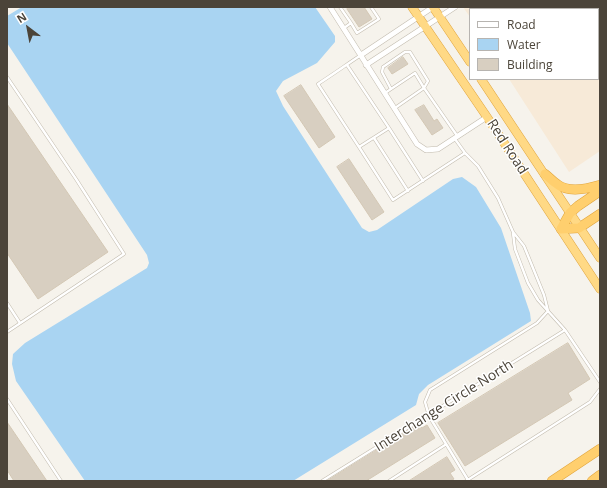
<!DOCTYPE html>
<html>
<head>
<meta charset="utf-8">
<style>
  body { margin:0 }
  #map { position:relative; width:607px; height:488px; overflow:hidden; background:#f6f3ec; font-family:"Open Sans",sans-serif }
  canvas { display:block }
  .frame { position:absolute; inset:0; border:8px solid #4b4439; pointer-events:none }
  .legend { position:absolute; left:469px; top:8px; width:130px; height:72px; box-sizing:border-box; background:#fff; border:1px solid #b7b4b0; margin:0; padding:5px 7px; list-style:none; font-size:12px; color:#4b4439 }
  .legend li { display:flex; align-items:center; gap:8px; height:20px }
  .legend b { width:20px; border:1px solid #b7b4b0 }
  .north { position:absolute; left:8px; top:8px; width:40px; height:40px; -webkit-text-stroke:3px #fff; paint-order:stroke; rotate:328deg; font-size:11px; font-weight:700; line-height:16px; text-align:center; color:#4b4439 }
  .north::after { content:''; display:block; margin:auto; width:14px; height:18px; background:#4b4439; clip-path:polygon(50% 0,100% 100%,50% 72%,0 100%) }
</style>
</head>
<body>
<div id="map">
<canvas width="607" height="488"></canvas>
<div class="frame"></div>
<ul class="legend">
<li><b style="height:5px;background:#fff"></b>Road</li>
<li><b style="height:11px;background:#a9d4f2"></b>Water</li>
<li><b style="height:11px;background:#d8cfc1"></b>Building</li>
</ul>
<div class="north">N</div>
</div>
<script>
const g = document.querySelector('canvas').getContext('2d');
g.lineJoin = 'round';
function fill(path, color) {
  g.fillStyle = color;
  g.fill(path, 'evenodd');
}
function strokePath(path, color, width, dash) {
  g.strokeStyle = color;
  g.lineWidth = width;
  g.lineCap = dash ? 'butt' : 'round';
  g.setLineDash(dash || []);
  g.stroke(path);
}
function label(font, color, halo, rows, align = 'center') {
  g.font = font + ' "Open Sans",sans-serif';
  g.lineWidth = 3;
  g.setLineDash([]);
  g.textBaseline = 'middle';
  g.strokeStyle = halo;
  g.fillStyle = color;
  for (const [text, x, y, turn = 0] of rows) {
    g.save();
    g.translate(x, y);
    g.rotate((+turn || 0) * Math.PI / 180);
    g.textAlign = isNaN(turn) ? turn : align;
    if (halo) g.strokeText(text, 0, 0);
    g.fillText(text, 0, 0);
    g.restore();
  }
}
fill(new Path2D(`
  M 463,7 L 600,7 L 600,151 L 569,172 L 509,79 L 598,79 L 598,9 L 470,9 L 470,17 Z`), '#f7ead8');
fill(new Path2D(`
  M 22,7 L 315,7 L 335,36 L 335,42 L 317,63 L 283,81 L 276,91 L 283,106 L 362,228 L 369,232 L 377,230 L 453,179 L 462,177 L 476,187 L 501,228 L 530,313 L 531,321 L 428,385 L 419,394 L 416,405 L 293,481 L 85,481 L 16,381 L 12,364 L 13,354 L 25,343 L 147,268 L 149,263 L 147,255 L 7,43 L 7,16 Z`), '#a9d4f2');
const building = new Path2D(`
  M 350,7 L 364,7 L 372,19 L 359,27 L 347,9 Z
  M 403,57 L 408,64 L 392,74 L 388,68 Z
  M 301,85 L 335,137 L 319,148 L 284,96 Z
  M 7,104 L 108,252 L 38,299 L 7,253 Z
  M 424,105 L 434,121 L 437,119 L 443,128 L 432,135 L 415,110 Z
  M 349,159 L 384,212 L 372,220 L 337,167 Z
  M 568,343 L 590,379 L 568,393 L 572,400 L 465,466 L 438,423 Z
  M 7,422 L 47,481 L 14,481 L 7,470 Z
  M 419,424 L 422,428 L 427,425 L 435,438 L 366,481 L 327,481 Z
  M 447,457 L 455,470 L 450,473 L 454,479 L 450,481 L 409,481 Z`);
fill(building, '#d8cfc1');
strokePath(building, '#d3c7b4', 1);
const service = new Path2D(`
  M 340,7 L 351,23
  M 598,11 L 600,9
  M 344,28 L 351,23 L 357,33 L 379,19 L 371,7
  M 598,34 L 600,37
  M 598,42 L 600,40
  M 347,65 L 389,128 L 359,147 L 318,84 C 332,75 346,65 361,55
  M 598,66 L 600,69
  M 7,77 L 76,179 L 124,254 L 7,332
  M 391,89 L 382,72 L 383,67 L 405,52 L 410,52 L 428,81 L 424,88 L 458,137
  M 385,93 L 415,73 L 424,88 L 395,108
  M 389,128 L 423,181
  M 374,138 L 408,191
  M 455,139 L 465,153 L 478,166 L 498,198 L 513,232 L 524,246 L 544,295 L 548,311
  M 359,147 L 393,200 L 465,153
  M 513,233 L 515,249 L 528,283 L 538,300 L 565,330 L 600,382
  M 7,303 L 20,323
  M 7,399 L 61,481
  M 468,480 L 429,416 L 425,402 L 430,390 L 537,323 L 548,311
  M 322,481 L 565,330
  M 389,481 L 445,445
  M 466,481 L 590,402 L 600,389`);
const minor = new Path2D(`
  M 330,7 L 417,144 L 426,150 L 438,149 L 487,117
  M 361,55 L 433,7
  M 366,65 L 455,7`);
const trunk = new Path2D(`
  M 412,7 L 487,117 L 600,289
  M 433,7 L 470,62
  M 481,79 L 600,258`);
const motorway = new Path2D(`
  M 545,174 C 549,177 552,181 557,184 C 568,193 587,189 600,185
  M 561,229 L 570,213 L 578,206 L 600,191
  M 561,229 L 579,228 L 600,214
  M 552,481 L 600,449
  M 592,481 L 600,475`);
strokePath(service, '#c2bbae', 3.5);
strokePath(minor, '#c2bbae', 6);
strokePath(trunk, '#e0a43c', 9);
strokePath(motorway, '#e0a43c', 10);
strokePath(service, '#fff', 2.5);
strokePath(minor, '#fff', 5);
strokePath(trunk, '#ffd985', 8);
strokePath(motorway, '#ffcf6e', 9);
label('14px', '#4b4439', '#fff', [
  ["Red Road",507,147,57],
  ["Interchange Circle North",444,406,-32]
]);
</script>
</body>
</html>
